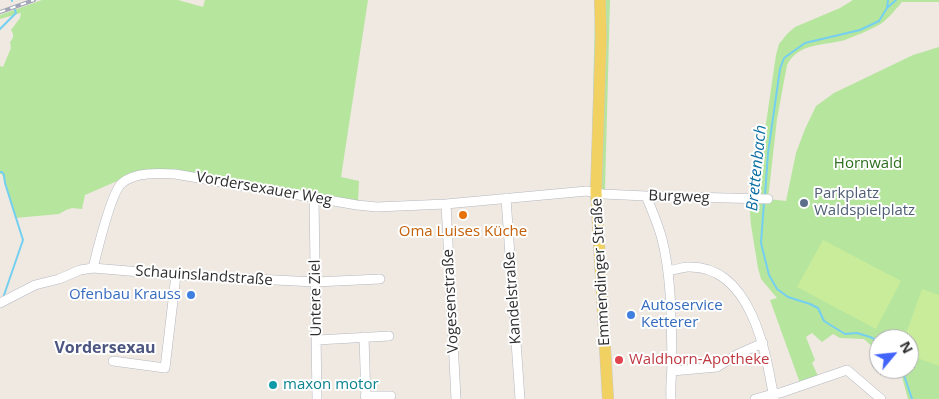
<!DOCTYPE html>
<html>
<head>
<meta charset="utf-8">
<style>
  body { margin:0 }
  #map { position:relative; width:939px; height:399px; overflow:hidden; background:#efe9e1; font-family:"Open Sans",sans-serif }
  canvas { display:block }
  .north { position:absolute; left:869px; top:329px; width:50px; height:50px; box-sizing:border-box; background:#fff; border:1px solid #ababab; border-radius:50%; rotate:62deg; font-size:14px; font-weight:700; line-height:20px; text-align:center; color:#2e2e2e }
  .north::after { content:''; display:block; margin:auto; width:18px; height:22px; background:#4264fb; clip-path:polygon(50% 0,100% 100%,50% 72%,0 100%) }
</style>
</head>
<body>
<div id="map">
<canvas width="939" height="399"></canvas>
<div class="north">N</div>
</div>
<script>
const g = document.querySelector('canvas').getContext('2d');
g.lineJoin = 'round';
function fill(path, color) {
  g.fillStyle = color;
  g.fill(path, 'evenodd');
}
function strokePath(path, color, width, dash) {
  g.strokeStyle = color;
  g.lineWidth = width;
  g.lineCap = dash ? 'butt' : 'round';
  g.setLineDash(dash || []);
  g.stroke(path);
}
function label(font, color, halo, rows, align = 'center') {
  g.font = font + ' "Open Sans",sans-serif';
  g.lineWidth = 4;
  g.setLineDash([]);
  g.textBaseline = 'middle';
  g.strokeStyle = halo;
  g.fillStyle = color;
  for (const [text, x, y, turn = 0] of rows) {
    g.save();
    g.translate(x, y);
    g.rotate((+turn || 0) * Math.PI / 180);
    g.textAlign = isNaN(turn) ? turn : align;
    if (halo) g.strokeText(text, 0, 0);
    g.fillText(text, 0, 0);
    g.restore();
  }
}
fill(new Path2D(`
  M 42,0 L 178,0 L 203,7 L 205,0 L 368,0 L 341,177 L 359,181 L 358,202 L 184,172 L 131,175 L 85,195 L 82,209 L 72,208 L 66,210 L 59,214 L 15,218 L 2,174 L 0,174 L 0,66 L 3,67 L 11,48 L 10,42 C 14,38 14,34 11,30 L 20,18 L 21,13 L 0,19 L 0,15 Z
  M 594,0 L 610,0 L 605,190 L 599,189 L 591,186 L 595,10 Z
  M 853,0 L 939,0 L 939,2 L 902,2 C 894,11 887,21 877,26 C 867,31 855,36 845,40 C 824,46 799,42 787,65 L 777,119 L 768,199 L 786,201 L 796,153 L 805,129 L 816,106 L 834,93 L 913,55 L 939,47 L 939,399 L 908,399 L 902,377 L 896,369 L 909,369 L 909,339 L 879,339 L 879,353 L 864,339 L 840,338 L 833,334 L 822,342 L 812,333 L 806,337 L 815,360 L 812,363 L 818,376 L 800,383 L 770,300 L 777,298 L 761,279 L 758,268 L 751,225 L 749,199 L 755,199 L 776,55 L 779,44 L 787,34 L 795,27 L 840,8 Z`), '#b6e59e');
fill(new Path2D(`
  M 823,240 L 901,281 L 876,329 L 797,287 Z
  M 922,289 L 939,295 L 939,366 L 909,355 L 909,339 L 904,339 Z`), '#c9ec9a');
strokePath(new Path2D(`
  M 12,0 L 12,1
  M 887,8 L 888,0
  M 0,29 L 16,13 L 15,10
  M 0,172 L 2,172 L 4,175 L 5,183 L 23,240 L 3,298
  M 765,195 L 768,153 L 780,69 L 784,58 L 805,43 L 860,30 L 879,21 L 887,8 L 896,0
  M 764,202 L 761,243 L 769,275 L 777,289 L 788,297 L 810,304 L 818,308 L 824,321 L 845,334 L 857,333 L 870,337 L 879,341
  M 902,369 L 912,399`), '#75cff0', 2);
const minor = new Path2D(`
  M 646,196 C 652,210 658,224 662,239 C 672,279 671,320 672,361 C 672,374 670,386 671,399
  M 314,198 L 317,399
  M 506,198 L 520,399
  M 446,204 L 456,399
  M 93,268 L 176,275 L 315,282 L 380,279
  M 668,271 C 674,270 680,268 687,267 C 751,264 766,352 774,399
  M 0,303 L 35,285 L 59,279 L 80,270 L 93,268 C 97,252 111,192 122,183 C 135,172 159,173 175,174 L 357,205 L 377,207 L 446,204 L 587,191 L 603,194 L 646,196 L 768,199
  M 364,337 L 366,399
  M 317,340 L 389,336
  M 113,361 L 165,368 L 176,275
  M 672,371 L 717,367 L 738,354 L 763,343
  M 365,396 L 391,396
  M 755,399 L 773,394 L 780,393 L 847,370 L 881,399`);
const major = new Path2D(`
  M 600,0 L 601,37 L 596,192 L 608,399`);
strokePath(minor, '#b4b7c1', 10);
strokePath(major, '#c9c9c9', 12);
strokePath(minor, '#fff', 9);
strokePath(major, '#f2d163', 11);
const rail = new Path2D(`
  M 0,12 L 34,0`);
strokePath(rail, '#a3a6b8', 4);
strokePath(rail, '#fff', 2, [5.5]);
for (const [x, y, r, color] of [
  [804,203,5,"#5c6f8a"],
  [463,215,5,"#e8710a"],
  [191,295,5,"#3f7fe0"],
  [631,315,5,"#3f7fe0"],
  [619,360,5,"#e0444e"],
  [273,385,5,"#0f9aa8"]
]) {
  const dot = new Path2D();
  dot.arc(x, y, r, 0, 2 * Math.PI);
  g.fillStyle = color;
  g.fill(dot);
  strokePath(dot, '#fff', 2);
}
label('15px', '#2c6e1b', '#fff', [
  ["Hornwald",868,164]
]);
label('15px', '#2e2e2e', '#fff', [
  ["Vordersexauer Weg",264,189,10],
  ["Burgweg",679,197,2],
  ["Emmendinger Straße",601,272,-93],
  ["Schauinslandstraße",204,276,4],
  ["Untere Ziel",316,298,-91],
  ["Kandelstraße",513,298,-94],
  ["Vogesenstraße",451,301,-93]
]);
label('15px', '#4e5e75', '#fff', [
  ["Parkplatz",814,194],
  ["Waldspielplatz",814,211]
], 'left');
label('15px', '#c56008', '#fff', [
  ["Oma Luises Küche",463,232]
]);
label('15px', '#366cbe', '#fff', [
  ["Ofenbau Krauss",181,295],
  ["Autoservice",641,306,"left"],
  ["Ketterer",641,323,"left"]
], 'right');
label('15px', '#be3a42', '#fff', [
  ["Waldhorn-Apotheke",629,360]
], 'left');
label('15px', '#0d838f', '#fff', [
  ["maxon motor",283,385]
], 'left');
label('italic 16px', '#0d6fa3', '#fff', [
  ["Brettenbach",757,168,-84]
]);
label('bold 16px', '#4d5680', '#fff', [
  ["Vordersexau",105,348]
]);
</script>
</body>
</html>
